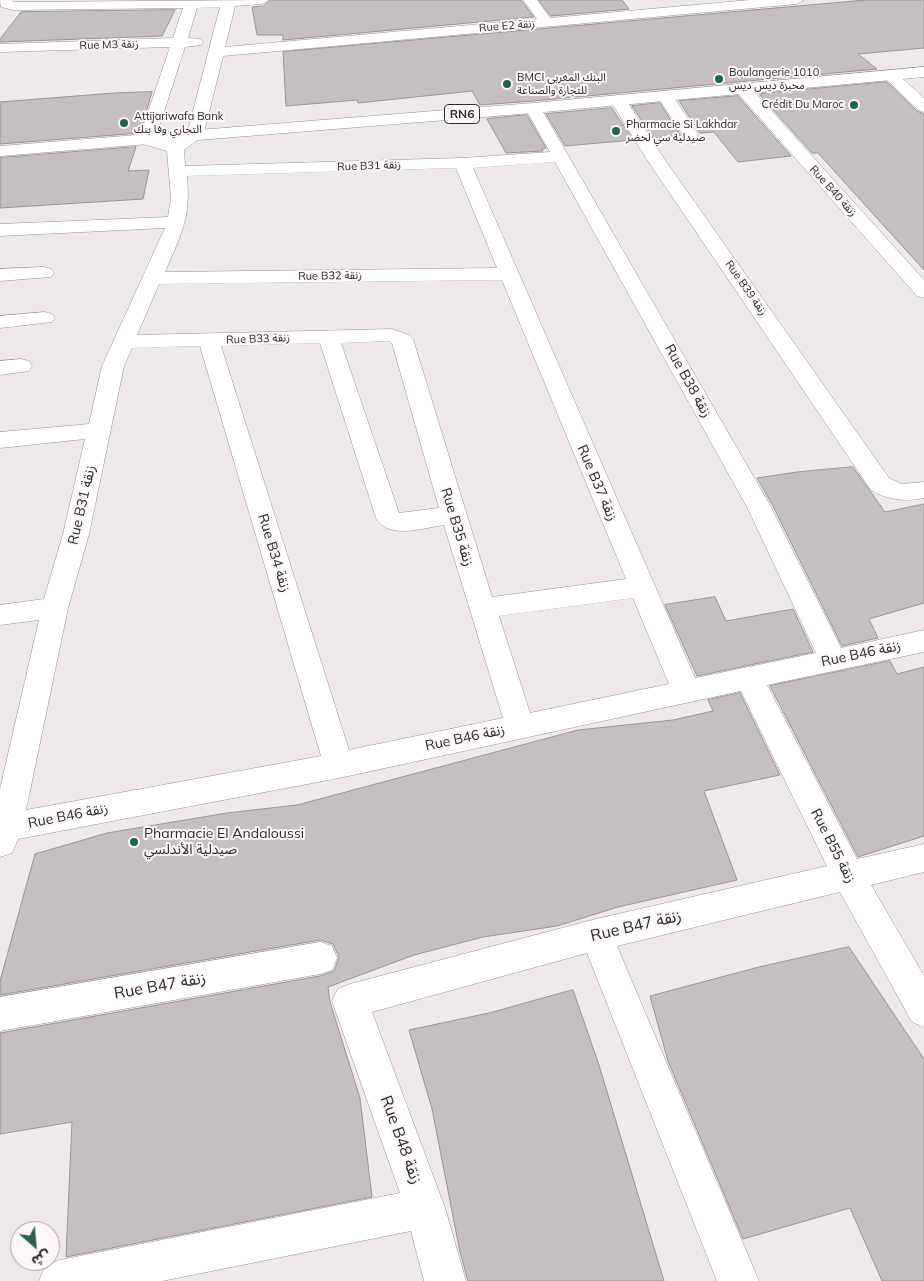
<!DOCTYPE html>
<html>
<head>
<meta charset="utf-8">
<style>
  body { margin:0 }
  #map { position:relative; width:924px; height:1281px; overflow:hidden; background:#f0e9e9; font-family:Mulish,"Noto Sans Arabic",sans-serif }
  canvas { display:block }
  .north { position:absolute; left:10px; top:1221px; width:50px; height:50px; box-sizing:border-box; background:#fef6f7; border:1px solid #aaa4a5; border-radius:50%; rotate:153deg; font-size:14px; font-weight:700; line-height:20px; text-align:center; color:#2c2a2a }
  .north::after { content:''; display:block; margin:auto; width:18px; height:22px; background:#226352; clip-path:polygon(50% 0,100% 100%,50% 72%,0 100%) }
</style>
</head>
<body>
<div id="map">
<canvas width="924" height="1281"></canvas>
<div class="north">ش</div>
</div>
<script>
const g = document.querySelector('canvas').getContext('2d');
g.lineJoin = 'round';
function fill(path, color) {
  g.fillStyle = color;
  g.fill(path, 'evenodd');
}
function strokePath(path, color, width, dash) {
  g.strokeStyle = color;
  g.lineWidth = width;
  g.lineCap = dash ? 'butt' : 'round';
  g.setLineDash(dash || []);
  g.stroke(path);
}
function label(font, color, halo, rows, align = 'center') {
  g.font = font + ' Mulish,"Noto Sans Arabic",sans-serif';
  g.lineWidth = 4;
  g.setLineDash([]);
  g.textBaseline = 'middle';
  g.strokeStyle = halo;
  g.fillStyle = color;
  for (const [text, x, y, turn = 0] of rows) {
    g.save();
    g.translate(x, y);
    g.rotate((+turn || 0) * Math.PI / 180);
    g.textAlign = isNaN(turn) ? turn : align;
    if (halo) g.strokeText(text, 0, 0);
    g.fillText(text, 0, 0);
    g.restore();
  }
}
const building = new Path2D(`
  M 271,0 L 521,0 L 534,17 L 283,40 L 283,35 L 257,35 L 252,7 L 263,6 Z
  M 539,0 L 622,0 L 629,9 L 551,16 Z
  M 866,0 L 924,0 L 924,48 L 858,54 L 877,69 L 533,101 L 480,105 L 472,91 L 358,103 L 357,100 L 286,106 L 283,52 Z
  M 175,10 L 162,36 L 0,42 L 0,39 L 21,12 Z
  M 887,82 L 917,111 L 924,114 L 924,270 L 818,153 L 812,153 L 759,94 Z
  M 152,92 L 140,133 L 0,144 L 0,102 L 114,93 Z
  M 738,96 L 791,156 L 738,162 L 714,132 L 700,133 L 679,101 Z
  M 660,103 L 680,135 L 681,135 L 653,138 L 632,106 Z
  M 612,108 L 633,140 L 565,146 L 546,114 Z
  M 527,115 L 546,148 L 542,149 L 543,151 L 506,153 L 487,119 Z
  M 136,147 L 128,171 L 149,170 L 143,199 L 0,208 L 0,158 Z
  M 853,467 L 885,512 L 924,504 L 924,603 L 869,619 L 878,638 L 842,646 L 773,506 L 757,478 L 797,472 Z
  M 715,597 L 726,621 L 793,609 L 813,652 L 697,676 L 665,605 Z
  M 890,661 L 897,674 L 924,667 L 924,836 L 858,857 L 770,686 Z
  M 740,693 L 780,775 L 704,791 L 737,880 L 618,907 L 557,926 L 483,937 L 414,955 L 328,987 L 330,1002 L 360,1098 L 372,1197 L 66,1257 L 72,1122 L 0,1134 L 0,1033 L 320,976 L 334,971 L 339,957 L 333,944 L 320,940 L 0,995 L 0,981 L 35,854 L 107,833 L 227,813 L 297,805 L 578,730 L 673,720 L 713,711 L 708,700 Z
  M 849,947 L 924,1059 L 924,1281 L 882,1281 L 850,1208 L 743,1239 L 668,1061 L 650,996 L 759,967 Z
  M 573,990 L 599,1065 L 664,1281 L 468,1281 L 460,1252 L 432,1109 L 409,1030 L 489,1013 Z`);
fill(building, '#c6bfbf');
strokePath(building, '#9a9393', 1);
const minor = new Path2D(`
  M 0,0 L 12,0 L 14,2 L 269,0 L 262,4 L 235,6 L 225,47 L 537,19 L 523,0 L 537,0 L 550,18 L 750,0 L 804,0 L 797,4 L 223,56 L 203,136 L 184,150 L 185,166 L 462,158 L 550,152 L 525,108 L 527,105 L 539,105 L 771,507 L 841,648 L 924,630 L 924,652 L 767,685 L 857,859 L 924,844 L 924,872 L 871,885 L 924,976 L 924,1027 L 912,1022 L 840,892 L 617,946 L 759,1281 L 717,1281 L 587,953 L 372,1012 L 445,1208 L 466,1281 L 424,1281 L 411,1231 L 162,1281 L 39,1281 L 45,1266 L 60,1260 L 400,1193 L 332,1001 L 338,989 L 350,984 L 596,919 L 827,866 L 741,691 L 339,778 L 18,839 L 12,853 L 0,857 L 0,789 L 39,620 L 0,625 L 0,605 L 44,599 L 63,534 L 85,439 L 0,448 L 0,432 L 89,424 L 102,366 L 165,228 L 0,236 L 0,224 L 168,217 L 171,198 L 167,151 L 143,144 L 141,140 L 143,127 L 170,47 L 0,52 L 0,44 L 173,38 L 183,8 L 14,10 L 1,7 ZM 220,7 L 187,134 L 173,142 L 158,137 L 159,127 L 185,47 L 201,45 L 203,42 L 201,39 L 188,38 L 197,8 ZM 555,162 L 747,507 L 816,653 L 695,678 L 473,168 ZM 456,168 L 497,268 L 165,272 C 181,234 191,219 187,176 ZM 502,280 L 626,579 L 492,597 L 413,339 L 409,335 L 392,329 L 137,335 L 159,284 ZM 389,341 L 392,343 L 439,508 L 399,513 L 341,343 ZM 320,343 L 376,518 C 389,540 423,528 444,525 L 503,718 L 349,750 L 221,346 ZM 200,346 L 321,756 L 26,810 L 68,608 L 89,534 L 124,366 L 132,348 ZM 633,598 L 669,684 L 530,713 L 499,616 Z
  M 890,70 L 895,72 L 924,98 L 924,112 L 918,110 L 885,78 L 882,75 L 885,72 Z
  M 743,84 L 749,86 L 924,280 L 924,298 L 917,296 L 737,92 L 735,89 L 737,86 Z
  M 665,91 L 671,93 L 698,134 L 696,138 L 684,138 L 682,134 L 657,96 L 659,93 Z
  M 618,95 L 624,97 L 665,160 L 889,478 L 901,484 L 924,482 L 924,498 C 905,502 888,500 871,490 L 648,161 L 610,100 L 612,97 Z
  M 44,267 L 51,269 L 54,273 L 51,277 L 0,281 L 0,269 Z
  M 45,312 L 52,314 L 55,318 L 52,322 L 0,328 L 0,316 Z
  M 21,359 L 29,361 L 32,366 L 29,371 L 0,375 L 0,361 Z
  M 320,942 L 332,946 L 337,958 L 332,970 L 320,974 L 0,1031 L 0,997 Z`);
const major = new Path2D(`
  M 924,67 L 924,77 L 533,113 L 0,156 L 0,146 L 533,103 Z`);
strokePath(minor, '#989191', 1);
strokePath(major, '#989191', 1);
fill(minor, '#fff');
fill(major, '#fff');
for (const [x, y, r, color] of [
  [719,79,5,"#226352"],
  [507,84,5,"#226352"],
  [854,105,5,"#226352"],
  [124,123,5,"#226352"],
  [616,131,5,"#226352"],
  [134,842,5,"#226352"]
]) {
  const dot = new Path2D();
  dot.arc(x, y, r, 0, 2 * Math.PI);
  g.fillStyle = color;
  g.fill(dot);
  strokePath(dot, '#fef6f7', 2);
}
label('11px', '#2c2a2a', '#fef6f7', [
  ["Rue E2 زنقة",507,26,-5],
  ["Rue M3 زنقة",109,45,-2],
  ["Rue B31 زنقة",369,166,-2],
  ["Rue B40 زنقة",833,191,48],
  ["Rue B32 زنقة",330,276,-1],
  ["Rue B39 زنقة",746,288,55],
  ["Rue B33 زنقة",258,339,-2]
]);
label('11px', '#2c2a2a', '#fef6f7', [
  ["Boulangerie 1010",729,73],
  ["مخبزة ديس ديس",729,86],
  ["BMCI البنك المغربي",517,78],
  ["للتجارة والصناعة",517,91],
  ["Crédit Du Maroc",844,105,"right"],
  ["Attijariwafa Bank",134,117],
  ["التجاري وفا بنك",134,130],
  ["Pharmacie Si Lakhdar",626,125],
  ["صيدلية سي لخضر",626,138]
], 'left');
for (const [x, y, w] of [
  [462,114,35]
]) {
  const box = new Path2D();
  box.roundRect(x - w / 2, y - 9.5, w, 19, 4);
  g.fillStyle = '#fef6f7';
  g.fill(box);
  strokePath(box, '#2c2a2a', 1);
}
label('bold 12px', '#2c2a2a', null, [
  ["RN6",462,114]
]);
label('14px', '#2c2a2a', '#fef6f7', [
  ["Rue B38 زنقة",688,381,61],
  ["Rue B37 زنقة",597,483,67],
  ["Rue B31 زنقة",82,505,-77],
  ["Rue B35 زنقة",457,527,73],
  ["Rue B34 زنقة",274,553,73],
  ["Rue B46 زنقة",861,654,-12],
  ["Rue B46 زنقة",465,738,-12],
  ["Rue B46 زنقة",68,816,-11],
  ["Rue B55 زنقة",833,846,63]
]);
label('14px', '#2c2a2a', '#fef6f7', [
  ["Pharmacie El Andaloussi",144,834],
  ["صيدلية الأندلسي",144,850]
], 'left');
label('16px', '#2c2a2a', '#fef6f7', [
  ["Rue B47 زنقة",636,926,-13],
  ["Rue B47 زنقة",160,986,-10],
  ["Rue B48 زنقة",401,1140,70]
]);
</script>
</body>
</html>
